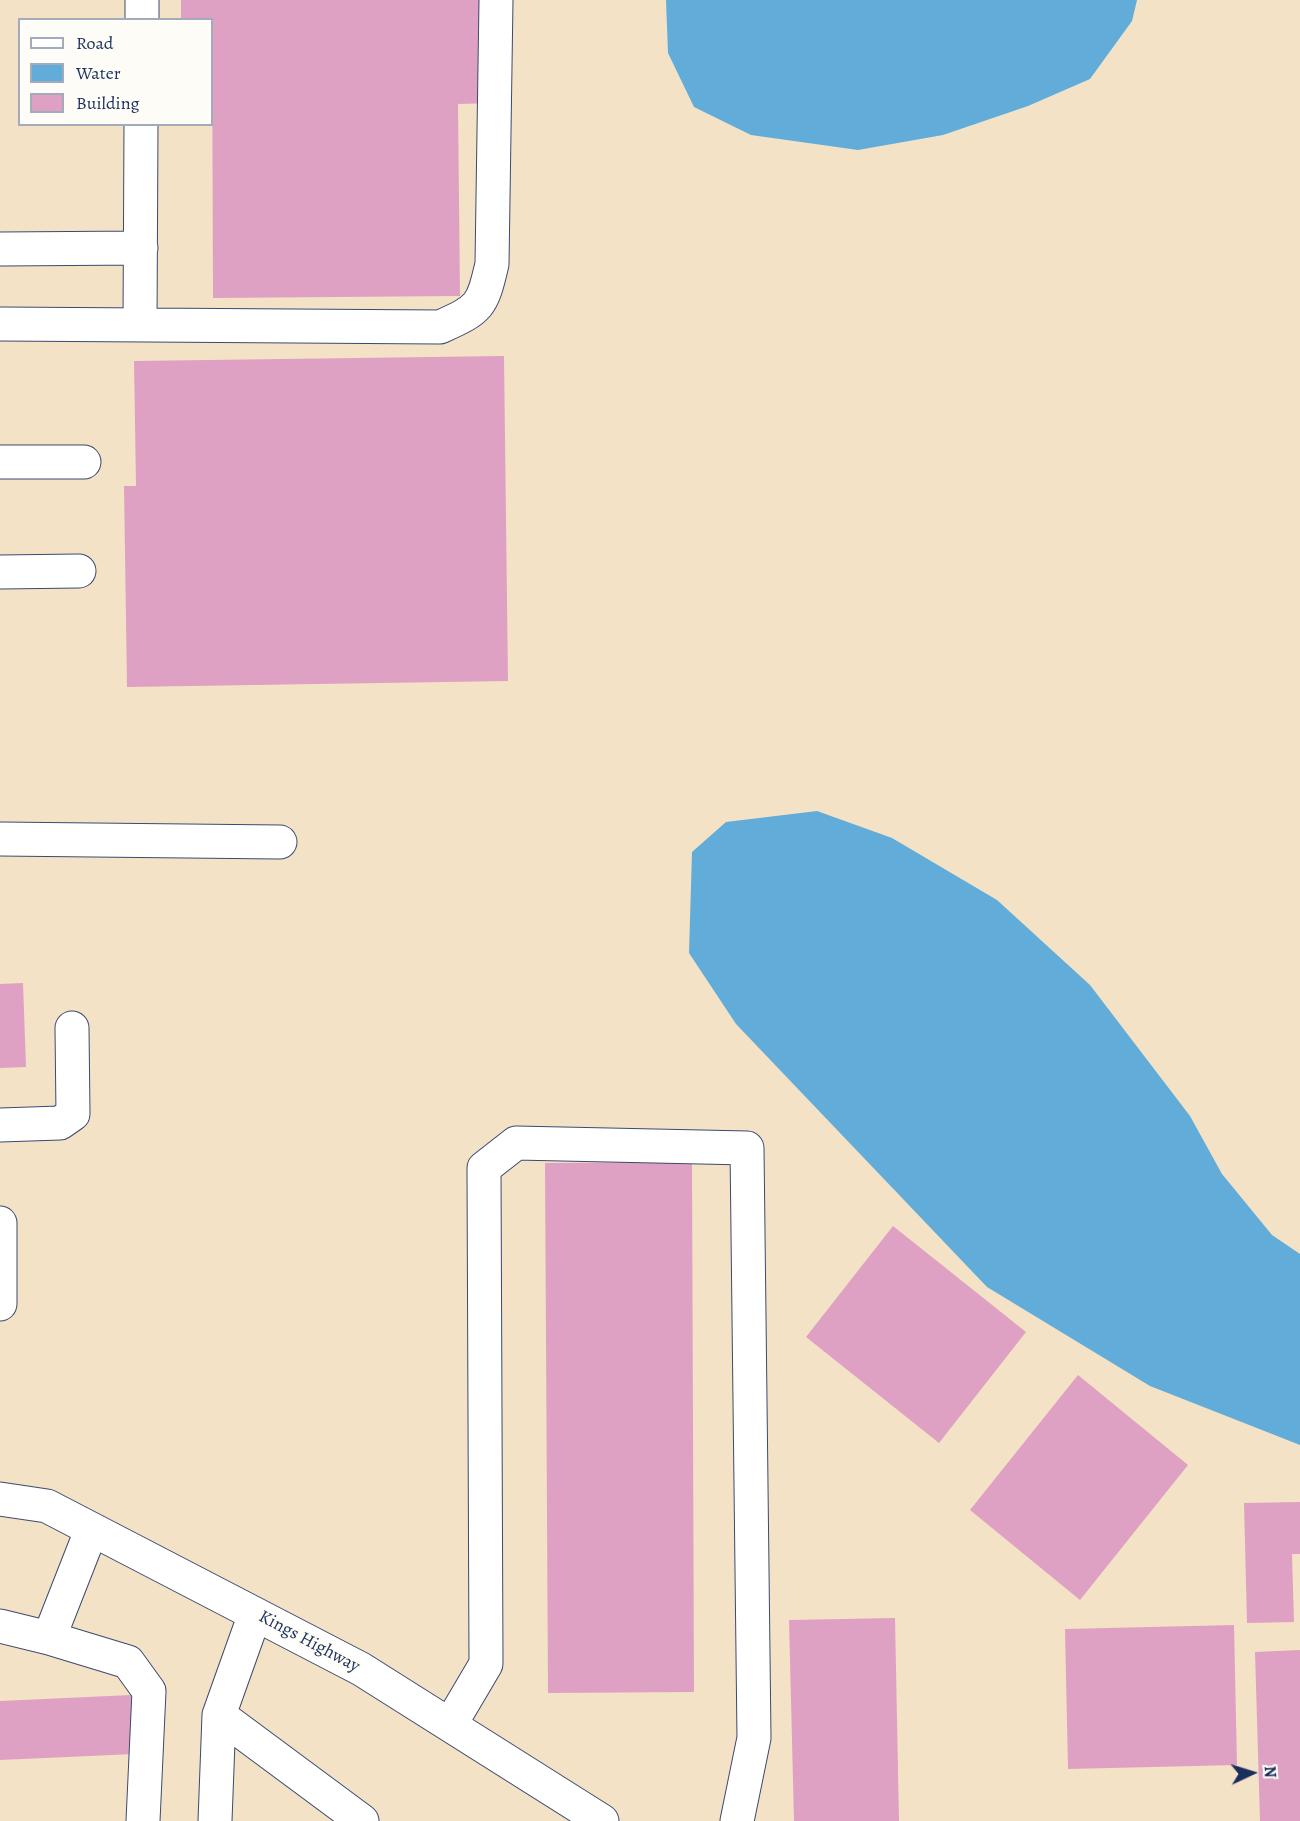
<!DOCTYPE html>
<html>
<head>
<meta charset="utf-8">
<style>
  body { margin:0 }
  #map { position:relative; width:1300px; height:1821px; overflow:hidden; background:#f3e2c6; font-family:Alegreya,serif }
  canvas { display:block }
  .legend { position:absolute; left:18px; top:18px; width:195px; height:108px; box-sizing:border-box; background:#fdfcf7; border:2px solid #a3aaba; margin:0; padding:8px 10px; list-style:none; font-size:18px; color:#1b2f5e }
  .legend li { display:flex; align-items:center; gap:12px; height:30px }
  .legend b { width:30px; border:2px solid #a3aaba }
  .north { position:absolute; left:1222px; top:1743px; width:60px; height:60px; -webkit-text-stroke:4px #fdfcf7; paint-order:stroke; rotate:86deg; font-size:16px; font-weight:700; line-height:24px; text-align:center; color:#1b2f5e }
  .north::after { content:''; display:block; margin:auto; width:21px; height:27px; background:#1b2f5e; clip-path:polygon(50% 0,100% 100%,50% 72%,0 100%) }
</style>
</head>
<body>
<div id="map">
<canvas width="1300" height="1821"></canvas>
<ul class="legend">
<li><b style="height:8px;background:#fff"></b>Road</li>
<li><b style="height:16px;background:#61acd9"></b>Water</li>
<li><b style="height:16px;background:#dfa1c3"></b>Building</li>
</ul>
<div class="north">N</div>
</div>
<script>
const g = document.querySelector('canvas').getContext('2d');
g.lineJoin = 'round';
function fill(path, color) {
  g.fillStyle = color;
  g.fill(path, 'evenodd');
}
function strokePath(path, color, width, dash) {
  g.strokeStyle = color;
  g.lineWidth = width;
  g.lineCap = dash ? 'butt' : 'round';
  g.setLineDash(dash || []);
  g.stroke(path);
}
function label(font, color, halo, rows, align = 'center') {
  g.font = font + ' Alegreya,serif';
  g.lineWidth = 6;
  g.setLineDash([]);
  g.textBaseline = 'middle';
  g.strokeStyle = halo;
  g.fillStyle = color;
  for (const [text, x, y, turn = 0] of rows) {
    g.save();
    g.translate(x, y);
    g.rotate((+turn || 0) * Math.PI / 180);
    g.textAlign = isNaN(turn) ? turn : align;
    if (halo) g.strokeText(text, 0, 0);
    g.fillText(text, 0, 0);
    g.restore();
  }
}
fill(new Path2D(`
  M 666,0 L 1137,0 L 1132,21 L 1090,79 L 1028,106 L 943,135 L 858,150 L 751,135 L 694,107 L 668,53 Z
  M 817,811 L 892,838 L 997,900 L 1090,985 L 1190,1116 L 1222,1174 L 1272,1235 L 1300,1254 L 1300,1445 L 1150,1386 L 987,1287 L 736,1024 L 689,953 L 692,852 L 726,822 Z`), '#61acd9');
fill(new Path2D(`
  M 181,0 L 492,0 L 493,103 L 458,104 L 460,296 L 213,298 L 212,20 L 181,20 Z
  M 504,356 L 508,681 L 127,687 L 124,486 L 136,486 L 134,361 Z
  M 23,983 L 26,1067 L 0,1068 L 0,984 Z
  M 692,1162 L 694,1692 L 548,1693 L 545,1163 Z
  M 893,1226 L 1026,1332 L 939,1443 L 806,1337 Z
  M 1078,1375 L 1188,1465 L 1080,1600 L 970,1510 Z
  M 1300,1502 L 1300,1554 L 1292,1554 L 1294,1622 L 1247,1623 L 1244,1503 Z
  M 895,1618 L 899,1821 L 794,1821 L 789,1620 Z
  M 1234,1625 L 1237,1765 L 1068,1769 L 1065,1629 Z
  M 1300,1650 L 1300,1821 L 1260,1821 L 1255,1652 Z
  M 131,1695 L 134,1754 L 0,1760 L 0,1701 Z`), '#dfa1c3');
const minor = new Path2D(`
  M 142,20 L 142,0
  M 0,249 L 141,248
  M 0,324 L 440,327 C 480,309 482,307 492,264 L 496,0
  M 140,324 L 141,124
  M 0,462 L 84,462
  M 0,572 L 79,571
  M 0,839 L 280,842
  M 0,1125 L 60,1123 L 73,1114 L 72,1028
  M 0,1223 L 0,1304
  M 0,1499 L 47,1506 L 361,1669 L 602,1821
  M 91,1531 L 49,1638 L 128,1662 L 149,1691 L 143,1821
  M 255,1614 L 219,1715 L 362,1821
  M 0,1626 L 49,1638
  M 450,1725 L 486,1664 L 484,1168 L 516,1143 L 747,1148 L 754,1738 L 737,1821
  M 215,1821 L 219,1715`);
strokePath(minor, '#3b4a6e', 35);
strokePath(minor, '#fff', 33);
label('18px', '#1b2f5e', '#fdfcf7', [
  ["Kings Highway",309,1642,28]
]);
</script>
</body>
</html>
